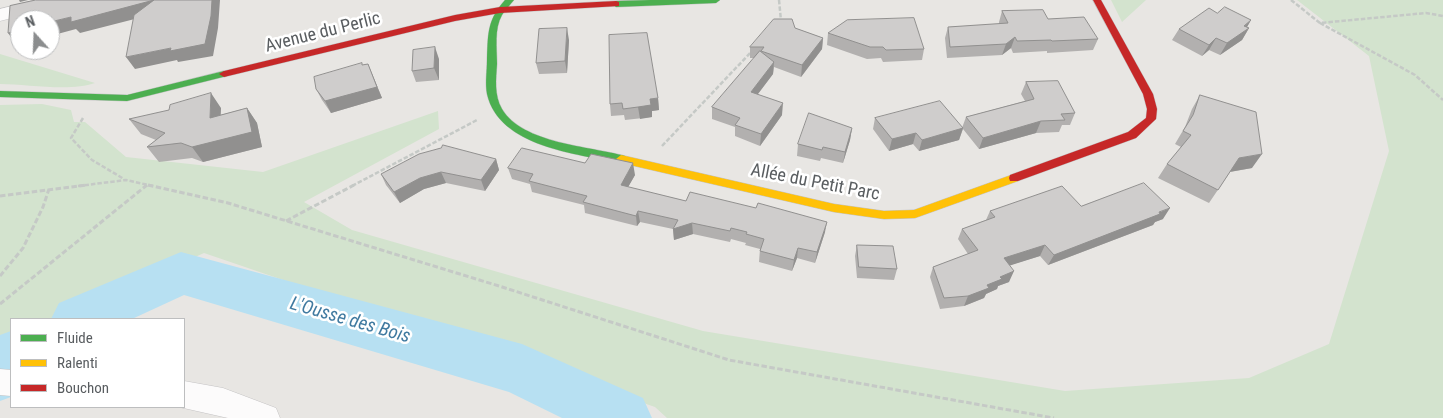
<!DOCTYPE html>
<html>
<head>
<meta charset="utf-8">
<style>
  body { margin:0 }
  #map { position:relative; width:1443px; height:418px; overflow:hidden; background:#e8e6e3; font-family:"Roboto Condensed",sans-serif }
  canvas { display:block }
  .legend { position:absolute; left:10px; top:318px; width:175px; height:90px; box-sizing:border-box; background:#fff; border:1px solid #bdbebf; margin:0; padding:6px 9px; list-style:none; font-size:15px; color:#595d60 }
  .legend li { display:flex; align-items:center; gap:10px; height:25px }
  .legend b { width:25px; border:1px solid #bdbebf }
  .north { position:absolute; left:10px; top:10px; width:50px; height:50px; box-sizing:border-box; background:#fff; border:1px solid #bdbebf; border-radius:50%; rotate:340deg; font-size:14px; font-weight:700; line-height:20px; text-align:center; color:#595d60 }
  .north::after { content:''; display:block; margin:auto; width:18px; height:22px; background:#8b8d8e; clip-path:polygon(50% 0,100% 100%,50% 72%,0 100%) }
</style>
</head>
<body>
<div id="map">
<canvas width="1443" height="418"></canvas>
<ul class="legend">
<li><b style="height:6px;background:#4caf50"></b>Fluide</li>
<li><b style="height:6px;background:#ffc107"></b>Ralenti</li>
<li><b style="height:6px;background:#c62828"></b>Bouchon</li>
</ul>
<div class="north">N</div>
</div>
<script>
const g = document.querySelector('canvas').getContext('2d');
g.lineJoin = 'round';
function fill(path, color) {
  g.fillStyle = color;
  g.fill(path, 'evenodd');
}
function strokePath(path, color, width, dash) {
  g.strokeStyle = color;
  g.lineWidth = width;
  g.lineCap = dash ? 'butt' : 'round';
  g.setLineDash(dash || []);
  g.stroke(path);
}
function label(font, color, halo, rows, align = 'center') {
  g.font = font + ' "Roboto Condensed",sans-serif';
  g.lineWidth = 5;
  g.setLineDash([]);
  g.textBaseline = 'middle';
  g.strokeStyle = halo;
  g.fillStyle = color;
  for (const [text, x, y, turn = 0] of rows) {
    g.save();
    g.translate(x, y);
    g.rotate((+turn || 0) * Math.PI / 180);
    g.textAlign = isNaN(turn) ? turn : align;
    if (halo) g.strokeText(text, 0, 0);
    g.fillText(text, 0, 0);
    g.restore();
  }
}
fill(new Path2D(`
  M 1111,0 L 1146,0 L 1122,22 Z
  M 1297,0 L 1443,0 L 1443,418 L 667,418 L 655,407 L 204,253 L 59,319 L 11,319 L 11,341 L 4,344 L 0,350 L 0,105 L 42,104 L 71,110 L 74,122 L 85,122 L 126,157 L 263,172 L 438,111 L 439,129 L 304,202 L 352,230 L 703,331 L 1065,391 L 1249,378 L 1329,344 L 1389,151 L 1369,56 Z
  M 0,54 L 95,83 C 70,92 27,84 0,84 Z`), '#d3e3ce');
fill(new Path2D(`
  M 181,252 L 522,344 L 643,398 L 652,418 L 562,418 L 509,392 L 184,295 L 132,319 L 51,319 L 59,303 Z
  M 11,331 L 11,397 L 0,401 L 0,335 Z`), '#b7e0f2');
const street = new Path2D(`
  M 36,0 L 70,0 L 67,4 L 0,21 L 0,9 Z
  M 0,369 L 11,370 L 11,396 L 0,395 Z
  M 184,381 L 223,388 L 276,408 L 280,418 L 228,418 L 179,407 L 184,407 Z`);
const fast = new Path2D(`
  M 505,0 L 514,0 C 510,5 506,9 502,15 C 494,29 497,48 497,64 C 496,79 494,95 502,109 C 523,144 590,146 625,156 L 626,159 L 625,162 L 621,163 C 577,154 499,147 487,94 C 485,83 487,71 487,60 C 488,34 487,20 505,0 Z
  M 650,0 L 720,0 L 716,3 L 616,7 L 612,4 L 616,1 Z
  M 224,71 L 229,74 L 227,76 L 127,101 L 0,97 L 0,91 L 127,95 Z`);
const slow = new Path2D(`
  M 621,155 L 834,204 L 884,211 L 914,210 L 1014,174 L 1019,178 L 1018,181 L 915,218 L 884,219 L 834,212 L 617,162 L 616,159 Z`);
const jam = new Path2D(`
  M 1093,0 L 1101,0 L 1153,94 L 1157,109 L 1156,119 L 1136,138 L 1018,181 L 1010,181 L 1009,178 L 1010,175 L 1128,132 L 1146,118 L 1147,109 L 1143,94 Z
  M 616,1 L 619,2 L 619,6 L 500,13 L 455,21 L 224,77 L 219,74 L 224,71 L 455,15 L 500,7 Z`);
strokePath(street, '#c4c3c4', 1);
strokePath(fast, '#c3c3c4', 1);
strokePath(slow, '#c3c3c4', 1);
strokePath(jam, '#c3c3c4', 1);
strokePath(new Path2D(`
  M 779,0 L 781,21
  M 1291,0 L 1320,23 L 1426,13 L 1443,16
  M 1320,23 L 1415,75 L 1443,100
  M 83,118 L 71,138 L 92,160 L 124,179
  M 662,146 L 752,51
  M 78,186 L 126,180 L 153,186
  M 352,186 L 477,120`), '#c5c9c6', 2.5, [4.5, 2]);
strokePath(new Path2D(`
  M 148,185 L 228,203 L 499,286 L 729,360 L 1054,418
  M 0,196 L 87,185
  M 286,221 L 354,185
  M 0,276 L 23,248 L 43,207 L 49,189
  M 0,304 L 147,185`), '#c5c9c6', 3, [5.5, 2.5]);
fill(street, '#fcfbfb');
fill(fast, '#4caf50');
fill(slow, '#ffc107');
fill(jam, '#c62828');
fill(new Path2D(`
  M 1002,11 L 1048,19 L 1098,39 L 1093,50 L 1047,53 L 1047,51 L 1013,53 L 1011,48 L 1002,55 L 947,58 L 945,38 L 948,27 L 999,24 L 999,22 Z
  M 1217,13 L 1251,20 L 1247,27 L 1249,28 L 1242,40 L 1220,55 L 1209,50 L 1202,56 L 1172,40 L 1179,29 Z
  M 795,28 L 823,38 L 822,49 L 801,77 L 774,67 L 773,74 L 758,94 L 782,115 L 760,146 L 735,136 L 735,127 L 712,119 L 712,107 L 754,58 L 750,58 L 750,47 Z
  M 828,33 L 924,49 L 922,60 L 883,62 L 881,58 L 867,59 L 827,45 Z
  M 569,40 L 567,73 L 539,74 L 536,63 Z
  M 439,59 L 439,80 L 416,82 L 412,71 Z
  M 368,64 L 382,98 L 331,113 L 322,100 L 316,89 L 363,65 Z
  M 1026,82 L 1075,113 L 1070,125 L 1062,125 L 1059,132 L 1036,133 L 979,149 L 963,129 L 959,140 L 919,151 L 913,144 L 889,151 L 873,129 L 875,118 L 962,128 L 966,117 L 1025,101 L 1021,94 Z
  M 1200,95 L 1252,168 L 1230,172 L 1209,203 L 1158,178 L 1167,164 L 1181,147 L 1175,144 L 1185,127 L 1192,109 Z
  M 658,98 L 659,110 L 652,111 L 652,117 L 625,120 L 624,115 L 611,116 L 610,104 Z
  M 221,108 L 220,115 L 247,108 L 257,123 L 262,147 L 203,162 L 192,158 L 159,162 L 147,147 L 156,140 L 141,134 L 129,119 Z
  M 852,128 L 850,140 L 843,163 L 821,158 L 820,161 L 797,156 L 798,144 Z
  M 496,159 L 499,170 L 485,191 L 446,183 L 424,189 L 400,203 L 386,185 L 381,174 Z
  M 508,168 L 635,175 L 628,187 L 686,201 L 825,232 L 815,263 L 797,258 L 792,271 L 759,262 L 760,249 L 745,245 L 746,243 L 731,239 L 730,242 L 693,234 L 674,240 L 673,229 L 640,222 L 637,226 L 585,213 L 584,205 L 532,192 L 530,184 L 512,179 Z
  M 1081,206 L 1163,219 L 1155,222 L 1153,225 L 1048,265 L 1040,256 L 1010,265 L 1009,282 L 998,286 L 997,289 L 986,294 L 984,298 L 964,306 L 940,309 L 930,277 L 933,267 L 968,254 L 958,239 L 962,229 L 986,220 L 990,211 Z
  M 857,245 L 897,269 L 894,280 L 857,278 L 855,256 Z`), '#b2b0af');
fill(new Path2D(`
  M 19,0 L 28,0 L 20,2 Z
  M 154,0 L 162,12 L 80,33 L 76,29 L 50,36 L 50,22 L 71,17 Z
  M 212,0 L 220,0 L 218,28 L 213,56 L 178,62 L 177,60 L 135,69 L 126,57 L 171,48 Z
  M 1251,20 L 1244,32 L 1249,28 L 1242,40 L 1220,55 L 1227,43 Z
  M 567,28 L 569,40 L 567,73 L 565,61 Z
  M 20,30 L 20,44 L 17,45 L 8,33 Z
  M 1015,37 L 1011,48 L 1002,55 L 1006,44 Z
  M 823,38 L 822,49 L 801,77 L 802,65 Z
  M 1216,38 L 1209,50 L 1202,56 L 1209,45 Z
  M 435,47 L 439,59 L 439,80 L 434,68 Z
  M 774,62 L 773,74 L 751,103 L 751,92 Z
  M 368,64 L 382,98 L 331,113 L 325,101 Z
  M 211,93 L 221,108 L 220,133 L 210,118 Z
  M 658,98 L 659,110 L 652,111 L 652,117 L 640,119 L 638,107 L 650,99 Z
  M 783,103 L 782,115 L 760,146 L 761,134 Z
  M 247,108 L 257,123 L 262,147 L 203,162 L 192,147 Z
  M 1041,121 L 1036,133 L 979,149 L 983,138 Z
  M 852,128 L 850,140 L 843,163 L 845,152 Z
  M 963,128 L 959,140 L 919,151 L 922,140 Z
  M 916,133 L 913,144 L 889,151 L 892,139 Z
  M 1262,154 L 1252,168 L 1229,172 L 1239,158 Z
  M 496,159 L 499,170 L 485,191 L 481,180 Z
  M 633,163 L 635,175 L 623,196 L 621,185 Z
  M 441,172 L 446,183 L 424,189 L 400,203 L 394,192 L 420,178 Z
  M 1170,208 L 1163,219 L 1155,222 L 1153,225 L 1048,265 L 1054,255 Z
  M 638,211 L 640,222 L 637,226 L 636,216 Z
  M 827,222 L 825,232 L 815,263 L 817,252 Z
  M 692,223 L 693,234 L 674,240 L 673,229 Z
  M 1045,245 L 1040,256 L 999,269 L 1004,258 Z
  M 798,248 L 797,258 L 792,271 L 794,260 Z
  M 1014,271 L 1009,282 L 998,286 L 997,289 L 986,294 L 984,298 L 964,306 L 968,296 L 1000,277 Z`), '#91908f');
const building = new Path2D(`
  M 36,0 L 212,0 L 211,16 L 205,44 L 170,51 L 171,48 L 126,57 L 134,15 L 154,0 L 71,22 L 71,17 L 50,22 L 50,20 L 20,20 L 20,30 L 8,33 L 10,6 Z
  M 1225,7 L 1251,20 L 1244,26 L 1249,28 L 1227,43 L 1216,38 L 1209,45 L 1179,29 L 1209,8 L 1217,13 Z
  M 1043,10 L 1048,19 L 1084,17 L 1098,39 L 1052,41 L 1051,40 L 1017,41 L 1015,37 L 1006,44 L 950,47 L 948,27 L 1008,23 L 1002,11 Z
  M 914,18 L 924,49 L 886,50 L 883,47 L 870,47 L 828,33 L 847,20 Z
  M 774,19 L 792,19 L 795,28 L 823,38 L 802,65 L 761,51 L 764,47 L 750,47 Z
  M 567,28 L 565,61 L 536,63 L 539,29 Z
  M 647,33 L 658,98 L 650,99 L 651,105 L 638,107 L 623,109 L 622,103 L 610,104 L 609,35 Z
  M 435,47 L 434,68 L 412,71 L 413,50 Z
  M 760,51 L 774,62 L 751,92 L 783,103 L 761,134 L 735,125 L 740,118 L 712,107 Z
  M 362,63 L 362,65 L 368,64 L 377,87 L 325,101 L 316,89 L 314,77 Z
  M 1058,81 L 1075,113 L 1061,114 L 1065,120 L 1041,121 L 983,138 L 966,117 L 1034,99 L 1026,82 Z
  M 211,93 L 210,118 L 247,108 L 252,132 L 192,147 L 181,143 L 147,147 L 165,133 L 129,119 L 169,110 L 170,105 Z
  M 1200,95 L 1256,112 L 1262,154 L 1239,158 L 1218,190 L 1167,164 L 1191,135 L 1183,131 L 1193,115 Z
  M 940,101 L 963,128 L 922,140 L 916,133 L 892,139 L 875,118 Z
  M 809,113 L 852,128 L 845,152 L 823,147 L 822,150 L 798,144 Z
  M 443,145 L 496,159 L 481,180 L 441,172 L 420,178 L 394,192 L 381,174 L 419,154 L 441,148 Z
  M 522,148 L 585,163 L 591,154 L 633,163 L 621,185 L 686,201 L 690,192 L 756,208 L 758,203 L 827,222 L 817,252 L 798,248 L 794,260 L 760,251 L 764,239 L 746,234 L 747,232 L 731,228 L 730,231 L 692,223 L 673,229 L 678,220 L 638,211 L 636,216 L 583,202 L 587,196 L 529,181 L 533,174 L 508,168 Z
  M 1144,183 L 1170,208 L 1159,212 L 1160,214 L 1054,255 L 1045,245 L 1004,258 L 1014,271 L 1000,277 L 1002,279 L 987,285 L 989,288 L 968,296 L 944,298 L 933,267 L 978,250 L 962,229 L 995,217 L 990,211 L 1062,186 L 1081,206 Z
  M 857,245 L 893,246 L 897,269 L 859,267 Z`);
fill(building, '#cfcdcc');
strokePath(building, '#91908f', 1);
label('18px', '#595d60', '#fff', [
  ["Avenue du Perlic",323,33,-14],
  ["Allée du Petit Parc",815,183,11]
]);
label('italic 19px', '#407aa0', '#fff', [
  ["L'Ousse des Bois",350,321,16]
]);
</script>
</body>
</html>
